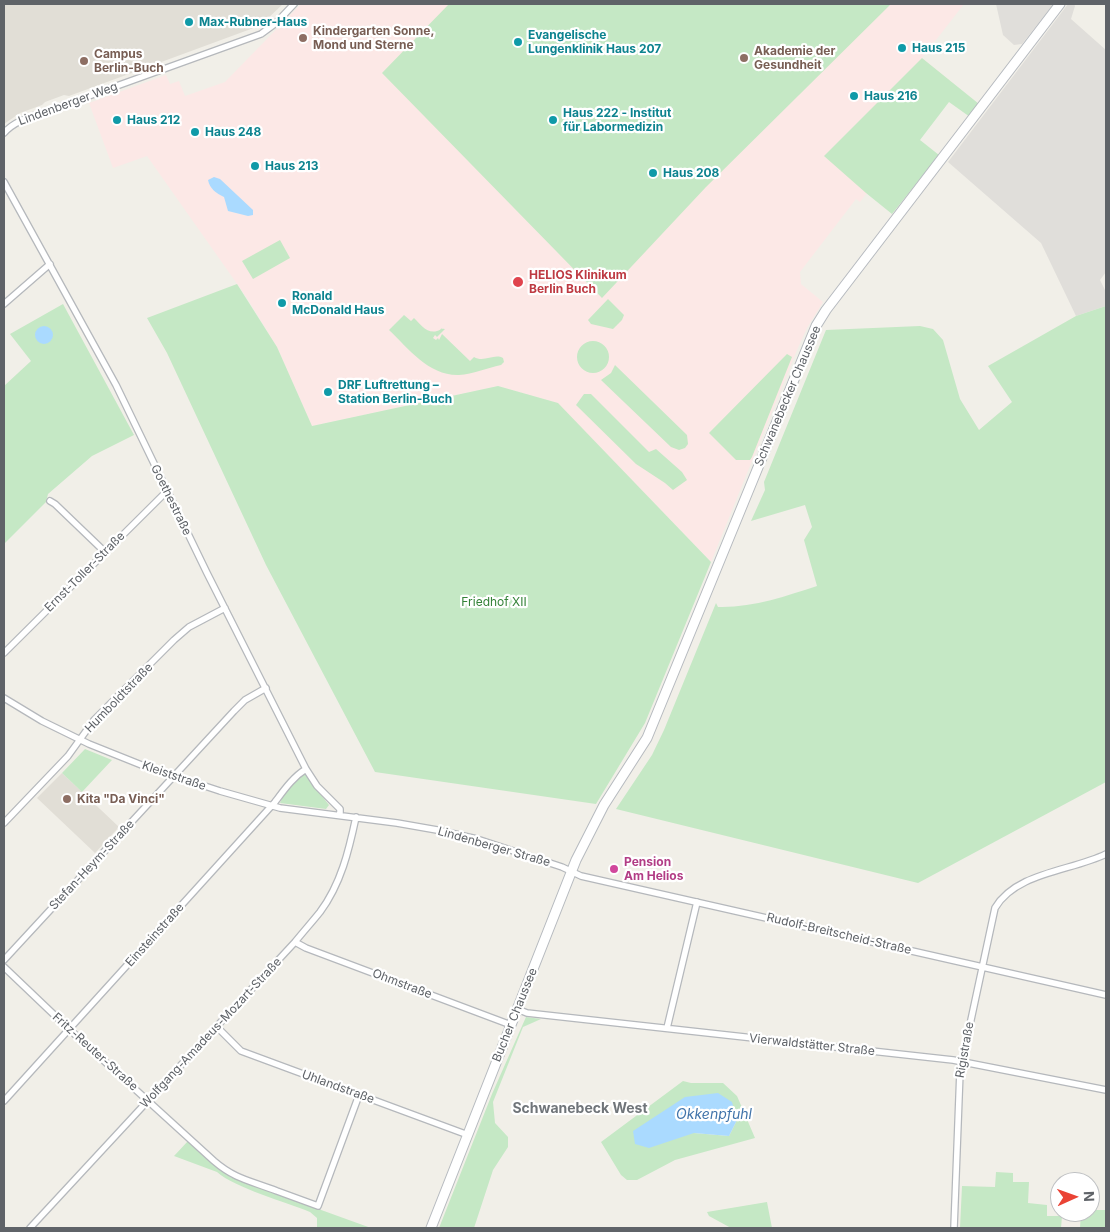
<!DOCTYPE html>
<html>
<head>
<meta charset="utf-8">
<style>
  body { margin:0 }
  #map { position:relative; width:1110px; height:1232px; overflow:hidden; background:#f1efe8; font-family:Inter,sans-serif }
  canvas { display:block }
  .frame { position:absolute; inset:0; border:5px solid #5f6368; pointer-events:none }
  .north { position:absolute; left:1050px; top:1172px; width:50px; height:50px; box-sizing:border-box; background:#fff; border:1px solid #bfc1c3; border-radius:50%; rotate:88deg; font-size:14px; font-weight:700; line-height:20px; text-align:center; color:#5f6368 }
  .north::after { content:''; display:block; margin:auto; width:18px; height:22px; background:#ea4335; clip-path:polygon(50% 0,100% 100%,50% 72%,0 100%) }
</style>
</head>
<body>
<div id="map">
<canvas width="1110" height="1232"></canvas>
<div class="frame"></div>
<div class="north">N</div>
</div>
<script>
const g = document.querySelector('canvas').getContext('2d');
g.lineJoin = 'round';
function fill(path, color) {
  g.fillStyle = color;
  g.fill(path, 'evenodd');
}
function strokePath(path, color, width, dash) {
  g.strokeStyle = color;
  g.lineWidth = width;
  g.lineCap = dash ? 'butt' : 'round';
  g.setLineDash(dash || []);
  g.stroke(path);
}
function label(font, color, halo, rows, align = 'center') {
  g.font = font + ' Inter,sans-serif';
  g.lineWidth = 4.5;
  g.setLineDash([]);
  g.textBaseline = 'middle';
  g.strokeStyle = halo;
  g.fillStyle = color;
  for (const [text, x, y, turn = 0] of rows) {
    g.save();
    g.translate(x, y);
    g.rotate((+turn || 0) * Math.PI / 180);
    g.textAlign = isNaN(turn) ? turn : align;
    if (halo) g.strokeText(text, 0, 0);
    g.fillText(text, 0, 0);
    g.restore();
  }
}
fill(new Path2D(`
  M 996,4 L 1054,4 L 1022,44 L 1014,45 L 1003,35 Z
  M 1068,4 L 1074,4 L 1075,6 L 1071,19 L 1106,50 L 1106,272 L 1100,280 L 1106,292 L 1106,306 L 1076,316 L 1041,243 L 948,162 Z`), '#e0deda');
fill(new Path2D(`
  M 4,4 L 283,4 L 264,22 L 259,26 L 69,96 L 64,95 L 45,102 L 42,105 L 20,113 L 4,124 Z
  M 62,773 L 119,827 L 95,853 L 37,798 Z`), '#e1ded6');
fill(new Path2D(`
  M 301,4 L 964,4 L 922,58 L 953,83 L 868,194 L 866,194 L 860,202 L 856,199 L 800,272 L 801,284 L 823,302 L 807,328 L 797,350 L 711,562 L 557,403 L 498,386 L 312,426 L 277,347 L 247,298 L 147,156 L 113,168 L 89,103 L 166,75 L 170,84 L 179,81 L 185,96 L 225,82 Z`), '#fce8e6');
fill(new Path2D(`
  M 449,4 L 891,4 L 706,187 L 602,298 L 382,73 Z
  M 922,58 L 979,104 L 970,117 L 949,102 L 920,140 L 939,155 L 892,214 L 866,193 L 824,156 Z
  M 280,240 L 290,258 L 253,279 L 242,261 Z
  M 237,284 L 277,347 L 312,426 L 498,386 L 558,403 L 711,562 L 645,723 L 596,804 L 375,772 L 266,565 L 167,353 L 147,318 Z
  M 608,299 L 624,315 L 622,320 L 613,329 L 591,324 L 588,320 Z
  M 63,304 L 134,435 L 92,456 L 48,494 L 46,502 L 4,544 L 4,386 L 31,361 L 10,334 Z
  M 1106,306 L 1106,782 L 918,883 L 616,809 L 652,755 L 664,730 L 716,603 L 718,607 C 752,608 786,596 817,586 L 804,540 L 812,527 L 805,505 L 751,521 L 765,490 L 764,482 L 826,330 L 920,326 L 933,329 L 943,340 L 960,399 L 979,430 L 1012,402 L 988,366 L 1076,316 Z
  M 404,315 L 411,321 L 414,318 C 420,324 427,334 437,331 C 445,328 437,328 445,329 L 437,337 L 435,335 L 433,338 L 436,340 L 438,338 L 439,340 L 442,334 L 470,361 L 474,357 C 484,363 494,353 503,358 L 504,362 L 501,365 C 487,368 473,374 459,375 C 429,376 409,349 389,330 Z
  M577 357a16 16 0 1 1 32 0a16 16 0 1 1-32 0Z
  M 787,354 L 792,357 L 752,457 L 750,460 L 736,460 L 709,433 Z
  M 615,365 L 687,435 L 688,444 L 685,448 L 679,450 L 671,447 L 601,380 L 611,373 Z
  M 584,394 L 591,394 L 649,452 L 656,449 L 682,472 L 687,480 L 673,490 L 665,483 L 636,464 L 576,405 Z
  M 85,749 L 112,760 L 82,792 L 62,773 Z
  M 305,771 L 314,786 L 329,805 L 326,809 L 280,803 C 284,792 295,778 305,771 Z
  M 526,1017 L 541,1019 L 523,1027 L 493,1102 L 495,1123 L 508,1137 L 508,1147 L 493,1170 L 474,1228 L 439,1228 L 492,1094 Z
  M 683,1081 L 691,1083 L 723,1083 L 737,1096 L 755,1138 L 675,1160 L 637,1180 L 627,1180 L 621,1175 L 601,1142 ZM 737,1120 L 729,1136 L 694,1133 Z
  M 188,1141 L 230,1177 L 371,1228 L 317,1228 L 317,1218 L 310,1212 C 286,1202 235,1188 217,1172 L 174,1156 Z
  M 996,1172 L 1013,1173 L 1013,1182 L 1029,1182 L 1028,1203 L 1047,1205 L 1047,1216 L 1062,1216 L 1061,1228 L 960,1228 L 962,1186 L 995,1187 Z
  M 767,1202 L 772,1228 L 731,1228 L 709,1216 L 707,1212 Z
  M 1090,1210 L 1106,1210 L 1106,1228 L 1080,1228 L 1081,1212 L 1090,1212 Z`), '#c5e8c5');
fill(new Path2D(`
  M 214,177 L 220,179 L 253,210 L 253,215 L 248,216 L 228,211 L 224,197 C 216,193 210,189 208,180 Z
  M35 335a9 9 0 1 1 18 0a9 9 0 1 1-18 0Z
  M 718,1093 L 732,1102 L 737,1120 L 729,1136 L 694,1133 L 649,1148 L 635,1144 L 633,1131 L 685,1097 Z`), '#aadaff');
const street = new Path2D(`
  M 4,133 C 15,120 34,116 50,110 L 261,34 L 276,23 L 294,4
  M 4,182 L 116,385 L 207,573 L 306,769 L 317,786 L 340,809 L 340,815
  M 4,304 L 50,264
  M 50,501 L 55,504 L 105,552
  M 4,653 L 163,495 L 168,493
  M 4,698 L 42,721 L 89,744 L 144,766 L 220,791 L 280,808 L 397,823 L 437,830 L 477,839 L 562,867 L 581,876 L 1106,995
  M 4,823 L 68,756 L 94,720 L 174,640 L 189,627 L 225,608
  M 295,942 L 306,948 L 511,1025
  M 4,960 L 234,711 L 245,700 L 266,688
  M 4,967 L 69,1029 L 214,1161 C 236,1180 252,1181 277,1191 C 291,1196 304,1201 318,1206 L 359,1095
  M 517,1009 L 527,1013 L 953,1060 L 1106,1090
  M 217,1027 L 241,1051 L 468,1135
  M 667,1028 L 697,902
  M 4,1101 L 275,802 C 284,790 293,777 306,769
  M 30,1228 L 295,942 C 303,932 312,922 320,912 C 341,884 349,850 356,817
  M 954,1228 L 960,1071 L 995,908 C 1016,872 1072,871 1106,854`);
const secondary = new Path2D(`
  M 431,1228 L 576,860 L 604,805 L 647,738 L 816,326 L 826,310 L 1060,4`);
strokePath(street, '#b5b8bc', 8);
strokePath(secondary, '#b6babf', 11);
strokePath(street, '#fff', 5.5);
strokePath(secondary, '#fff', 9);
for (const [x, y, r, color] of [
  [189,22,5,"#0f9aa8"],
  [303,38,5,"#8d6e63"],
  [518,42,5,"#0f9aa8"],
  [902,48,5,"#0f9aa8"],
  [744,58,5,"#8d6e63"],
  [84,61,5,"#8d6e63"],
  [854,96,5,"#0f9aa8"],
  [117,120,5,"#0f9aa8"],
  [553,120,5,"#0f9aa8"],
  [195,132,5,"#0f9aa8"],
  [255,166,5,"#0f9aa8"],
  [653,173,5,"#0f9aa8"],
  [518,282,6,"#e0444e"],
  [282,303,5,"#0f9aa8"],
  [328,392,5,"#0f9aa8"],
  [67,799,5,"#8d6e63"],
  [614,869,5,"#d1479c"]
]) {
  const dot = new Path2D();
  dot.arc(x, y, r, 0, 2 * Math.PI);
  g.fillStyle = color;
  g.fill(dot);
  strokePath(dot, '#fff', 2);
}
label('bold 12px', '#0d838f', '#fff', [
  ["Max-Rubner-Haus",199,22],
  ["Evangelische",528,35],
  ["Lungenklinik Haus 207",528,49],
  ["Haus 215",912,48],
  ["Haus 216",864,96],
  ["Haus 222 - Institut",563,113],
  ["für Labormedizin",563,127],
  ["Haus 212",127,120],
  ["Haus 248",205,132],
  ["Haus 213",265,166],
  ["Haus 208",663,173],
  ["Ronald",292,296],
  ["McDonald Haus",292,310],
  ["DRF Luftrettung –",338,385],
  ["Station Berlin-Buch",338,399]
], 'left');
label('bold 12px', '#785e54', '#fff', [
  ["Kindergarten Sonne,",313,31],
  ["Mond und Sterne",313,45],
  ["Akademie der",754,51],
  ["Gesundheit",754,65],
  ["Campus",94,54],
  ["Berlin-Buch",94,68],
  ["Kita \"Da Vinci\"",77,799]
], 'left');
label('12px', '#5f6368', '#fff', [
  ["Lindenberger Weg",68,104,-20],
  ["Schwanebecker Chaussee",788,396,-67],
  ["Goethestraße",171,500,64],
  ["Ernst-Toller-Straße",85,572,-45],
  ["Humboldtstraße",119,698,-46],
  ["Kleiststraße",174,776,19],
  ["Lindenberger Straße",494,847,16],
  ["Stefan-Heym-Straße",92,865,-47],
  ["Rudolf-Breitscheid-Straße",839,934,13],
  ["Einsteinstraße",155,935,-48],
  ["Ohmstraße",402,984,21],
  ["Bucher Chaussee",515,1015,-68],
  ["Wolfgang-Amadeus-Mozart-Straße",211,1033,-47],
  ["Vierwaldstätter Straße",812,1045,6],
  ["Rigistraße",965,1050,-80],
  ["Fritz-Reuter-Straße",95,1052,42],
  ["Uhlandstraße",338,1087,20]
]);
label('bold 12px', '#be3a42', '#fff', [
  ["HELIOS Klinikum",529,275],
  ["Berlin Buch",529,289]
], 'left');
label('12px', '#348238', '#fff', [
  ["Friedhof XII",494,602]
]);
label('bold 12px', '#b23c85', '#fff', [
  ["Pension",624,862],
  ["Am Helios",624,876]
], 'left');
label('bold 14px', '#70757a', '#fff', [
  ["Schwanebeck West",580,1109]
]);
label('italic 14px', '#4174aa', '#fff', [
  ["Okkenpfuhl",714,1115]
]);
</script>
</body>
</html>
